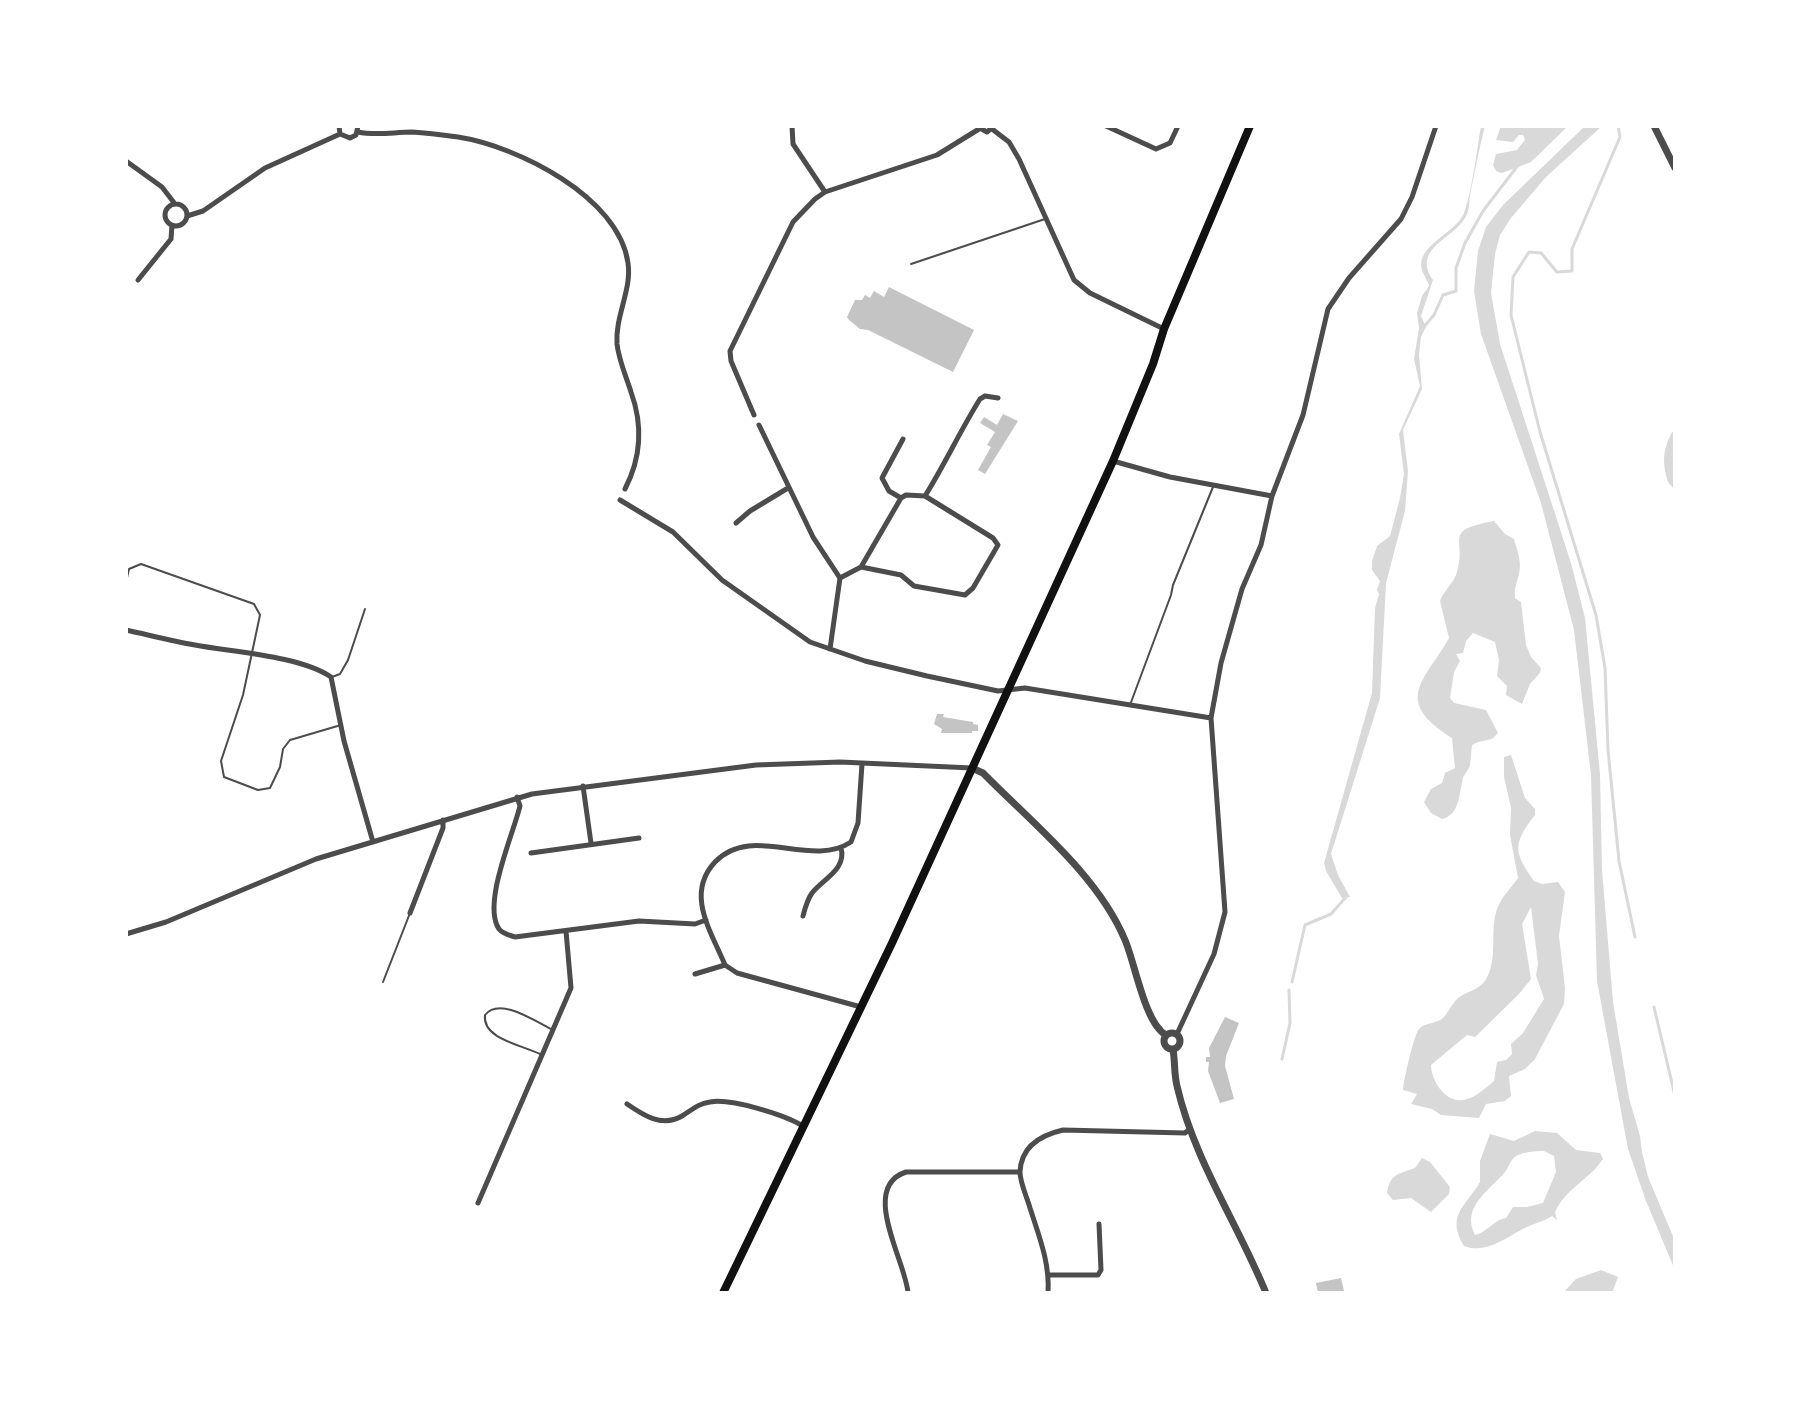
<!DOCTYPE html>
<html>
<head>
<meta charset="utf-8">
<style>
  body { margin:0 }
  #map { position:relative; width:1801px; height:1419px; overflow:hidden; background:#fff; font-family:"Public Sans",sans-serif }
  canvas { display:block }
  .frame { position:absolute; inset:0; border:128px solid #fff; pointer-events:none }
</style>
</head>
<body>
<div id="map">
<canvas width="1801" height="1419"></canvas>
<div class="frame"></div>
</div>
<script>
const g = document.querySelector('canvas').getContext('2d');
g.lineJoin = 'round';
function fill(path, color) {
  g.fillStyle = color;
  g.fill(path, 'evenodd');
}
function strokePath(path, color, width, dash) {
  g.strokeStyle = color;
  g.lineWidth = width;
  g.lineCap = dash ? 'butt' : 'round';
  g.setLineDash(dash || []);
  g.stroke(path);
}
fill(new Path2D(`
  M 1481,126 L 1485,126 C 1479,148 1475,172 1470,195 C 1469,201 1470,208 1467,214 C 1456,240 1411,246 1433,280 L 1421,316 L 1426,327 L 1421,337 L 1419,355 L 1422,389 L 1403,430 L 1408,471 L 1405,511 L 1386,583 L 1380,698 L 1331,854 L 1338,875 L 1350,897 L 1342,898 L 1326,871 L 1324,863 L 1372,693 L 1375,608 L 1379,594 L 1377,590 L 1380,581 L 1372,570 L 1372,561 L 1377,546 L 1390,536 L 1400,498 L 1404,474 L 1399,434 L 1420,386 L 1414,359 L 1419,328 L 1417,313 L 1422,296 L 1429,286 C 1428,281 1424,276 1422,270 C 1415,246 1456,233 1464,213 C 1472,191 1477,150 1481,126 Z
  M 1501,126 L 1568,126 L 1531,162 L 1502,173 L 1496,171 L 1493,165 L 1496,154 L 1517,150 L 1525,140 L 1523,135 L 1519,135 L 1513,142 L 1496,140 Z
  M 1585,126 L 1602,126 L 1546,177 L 1511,218 L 1500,235 L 1495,254 L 1491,293 L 1500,344 L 1571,563 L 1585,618 L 1600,774 L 1602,870 L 1613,1002 L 1629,1098 L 1640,1136 L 1642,1152 L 1648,1177 L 1675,1241 L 1675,1270 L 1646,1201 L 1628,1149 L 1597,981 L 1591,775 L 1574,630 L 1541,503 L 1481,334 L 1474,291 L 1478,251 L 1486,227 L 1503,205 Z
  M 1675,431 L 1675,491 C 1673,486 1668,484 1667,479 C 1662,461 1663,449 1672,432 Z
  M 1494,521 L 1505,534 L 1514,539 C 1517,550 1522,561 1519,574 C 1517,583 1514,587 1515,598 L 1521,602 L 1526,645 L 1531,657 L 1541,668 L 1540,673 L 1530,684 L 1522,704 L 1506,695 L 1507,686 L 1497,676 L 1499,660 L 1495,642 L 1473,633 L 1466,641 L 1463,653 L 1456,654 L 1460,661 L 1454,672 L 1450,698 L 1454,703 L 1486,710 L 1498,733 L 1492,739 L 1478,742 L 1472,745 C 1471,752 1471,759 1470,765 C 1469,770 1464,774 1463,778 C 1459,793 1460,815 1442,819 L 1431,813 L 1424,802 L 1431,789 L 1442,783 L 1445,773 L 1455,768 L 1452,738 C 1392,700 1424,682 1449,638 L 1440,601 C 1444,590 1454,583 1457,572 C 1468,539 1440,531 1494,521 Z
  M 1511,755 L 1525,798 L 1535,809 L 1535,815 C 1513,843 1513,852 1534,881 L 1542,884 L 1558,882 L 1565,892 L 1559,936 L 1565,988 L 1564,1004 L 1535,1059 L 1525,1069 L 1509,1076 L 1511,1096 L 1505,1101 L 1486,1104 L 1479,1118 L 1441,1115 L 1432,1109 L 1411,1104 L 1417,1094 L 1403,1090 C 1403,1083 1414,1034 1419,1029 C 1425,1022 1438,1024 1444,1017 C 1449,1011 1452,1004 1458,998 C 1466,992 1478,990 1485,981 C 1499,959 1489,932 1497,909 C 1502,896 1511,888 1518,878 L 1510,835 L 1511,808 L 1504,777 L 1504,757 ZM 1531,907 L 1538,964 L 1536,975 L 1544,999 L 1523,1033 L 1511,1044 L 1512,1054 L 1506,1060 L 1497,1062 L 1494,1081 C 1487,1087 1476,1097 1467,1099 C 1447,1106 1431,1081 1431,1065 L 1467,1035 L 1475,1037 L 1519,994 L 1531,979 L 1522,924 Z
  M 1535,1131 L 1557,1133 L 1576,1150 L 1600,1153 L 1603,1159 C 1589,1180 1566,1188 1555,1212 L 1557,1220 L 1552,1216 C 1543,1222 1531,1224 1521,1230 C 1504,1239 1485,1254 1464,1246 C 1445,1215 1467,1205 1480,1182 L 1480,1161 L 1490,1134 L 1514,1141 ZM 1544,1151 L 1554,1156 L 1556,1172 L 1543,1203 L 1527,1207 L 1513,1207 L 1506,1218 C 1493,1220 1488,1232 1475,1235 C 1461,1207 1488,1192 1505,1172 C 1509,1167 1510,1160 1516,1156 C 1523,1152 1535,1151 1544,1151 Z
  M 1422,1158 L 1430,1162 L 1450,1187 L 1449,1194 L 1431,1212 L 1411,1198 L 1393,1200 L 1387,1193 C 1390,1174 1398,1174 1415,1168 Z
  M 1601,1270 L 1618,1277 L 1612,1293 L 1563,1293 L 1576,1279 Z`), '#d9d9d9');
strokePath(new Path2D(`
  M 1618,126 L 1620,137 L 1572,249 L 1572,271 L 1557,272 L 1541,253 L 1529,252 L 1513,277 L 1511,315 L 1540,432 L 1596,615 L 1605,668 L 1608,750 L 1619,861 L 1635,937
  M 1422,329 L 1434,315 L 1443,295 L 1456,291 L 1456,268 L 1465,243 L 1483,211 L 1519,164
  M 1292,982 L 1305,925 L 1331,914 L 1346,897 L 1344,893
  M 1654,1007 L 1675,1096
  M 1282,1059 L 1290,1023 L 1289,990`), '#d9d9d9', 3);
fill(new Path2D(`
  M 889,287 L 974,330 L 953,372 L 868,330 L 860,329 L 849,320 L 847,317 L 855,300 L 862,300 L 865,295 L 870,298 L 874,291 L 884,297 Z
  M 1003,414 L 1018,421 L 985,474 L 978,470 L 991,447 L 987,445 L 995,432 L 980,423 L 984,417 L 997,425 Z
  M 937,714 L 944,714 L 943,717 L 973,722 L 973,724 L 978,725 L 978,731 L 972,731 L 972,733 L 941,733 L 942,729 L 934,724 Z
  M 1225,1017 L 1239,1023 L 1226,1056 L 1225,1066 L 1234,1099 L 1220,1103 L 1208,1071 L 1209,1062 L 1206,1062 L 1206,1057 L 1210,1057 L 1209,1048 Z
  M 1341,1278 L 1344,1291 L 1318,1293 L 1316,1283 Z`), '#c4c4c4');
strokePath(new Path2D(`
  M 911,264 L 1045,219
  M 126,582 L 129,569 L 141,564 L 254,604 L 260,615 L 243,695 L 221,761 L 224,777 L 258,790 L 270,788 L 280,767 L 283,749 L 290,740 L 341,725
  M 332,677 L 340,674 L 348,660 L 365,609
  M 1130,705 L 1171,595 L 1173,585 L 1213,487
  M 383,982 L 410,913
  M 540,1054 C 522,1045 482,1039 485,1015 C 500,996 536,1022 553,1030`), '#4c4c4c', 2);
strokePath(new Path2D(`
  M 339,126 L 340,134 L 350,138 L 356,135 L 358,126
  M 792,126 L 793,144 L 825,192
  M 1106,126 L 1156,149 L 1170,143 L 1178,126
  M 978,127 L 987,132 L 994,126
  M 992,129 L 1009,142 L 1019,159 L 1074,280 L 1090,293 L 1164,329
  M 358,132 C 376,136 394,132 412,132 C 427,133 443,135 458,137 C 517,146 619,197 628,263 C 632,290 615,316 617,344 C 619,361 626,376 631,392 C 643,425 641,458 625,489
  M 126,161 L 162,187 L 175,204
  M165 215a11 11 0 1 1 22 0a11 11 0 1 1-22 0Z
  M 187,216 L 203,211 L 265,168 L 340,134
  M 138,280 L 171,239 L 172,225
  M 754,415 L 731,361 L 730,351 L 793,222 L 815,199 L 825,192 L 937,155 L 979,129
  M 759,425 L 813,537 L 840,578 L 830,649
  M 1113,461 L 1170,477 L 1272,496
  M 901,498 L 889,491 L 882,478 L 903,439
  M 620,500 L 673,532 L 722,580 L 810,642 L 865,661 L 927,676 L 998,691 L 1025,688 L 1211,718
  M 736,523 L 750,511 L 788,488
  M 861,567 L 901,575 L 914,586 L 965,595 L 973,588 L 998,545 L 993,538 L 925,496
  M 840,578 L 861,567 L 901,498 L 906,495 L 925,496 C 945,464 960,431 980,399 L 985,396 L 998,398
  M 126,630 C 149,635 172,641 195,645 C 232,652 301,656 331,677 L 344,741 L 373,842
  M 583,786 L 591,843
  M 517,797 L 520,806 C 513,835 482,904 499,929 C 503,934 509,935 515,937 L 639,921 L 695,924 L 706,920
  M 531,853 L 639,838
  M 410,913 L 443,828 L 443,820
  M 803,916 C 805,908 807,900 812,893 C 823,879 847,869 841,848
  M 126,934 L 166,922 L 316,859 L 532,794 L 756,765 L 840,762 L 972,768
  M 725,965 C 711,931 685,894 715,862 C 752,823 810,869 851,842 L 858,823 L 862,764
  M 695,974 L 725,965 L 737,973 L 861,1007
  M 1177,1034 L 1214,954 L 1225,912 L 1211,718 L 1221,663 L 1242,589 L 1261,545 L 1272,496 L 1303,415 L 1328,309 L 1349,278 L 1401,219 L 1412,197 L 1436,126
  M 627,1104 C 643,1115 662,1128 682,1116 C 692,1110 697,1104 710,1102 C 731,1098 785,1115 803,1126
  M 478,1203 L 571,988 L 566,931
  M 1049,1275 L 1098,1275 L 1101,1270 L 1099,1224
  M 908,1293 C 906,1262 859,1187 906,1172 L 1020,1172
  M 1048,1293 C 1050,1263 1039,1236 1030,1208 C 1027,1197 1020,1183 1020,1172 C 1021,1146 1041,1135 1063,1130 L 1185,1133 L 1190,1129`), '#4c4c4c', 5);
strokePath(new Path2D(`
  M 1654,126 L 1675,168
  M 972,768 L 983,773 C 1031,822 1098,875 1125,940 C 1135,963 1145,1024 1166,1035
  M1164 1041a8 8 0 1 1 16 0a8 8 0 1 1-16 0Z
  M 1173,1049 C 1175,1061 1174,1074 1177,1086 C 1194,1160 1238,1224 1266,1293`), '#4c4c4c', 7);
strokePath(new Path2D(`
  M 723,1293 L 892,943 L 1113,461 L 1153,364 L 1164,329 L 1250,126`), '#111', 8);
</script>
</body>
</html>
